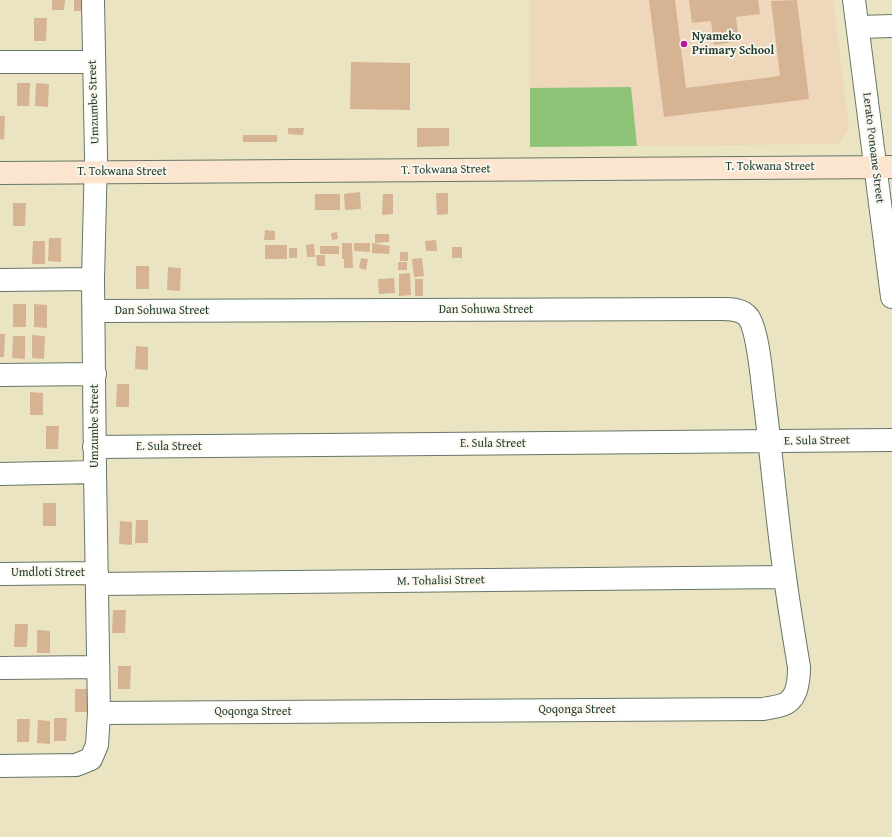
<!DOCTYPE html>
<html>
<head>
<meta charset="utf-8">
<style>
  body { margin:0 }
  canvas { display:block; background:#ebe4c3 }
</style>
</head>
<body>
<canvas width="892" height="837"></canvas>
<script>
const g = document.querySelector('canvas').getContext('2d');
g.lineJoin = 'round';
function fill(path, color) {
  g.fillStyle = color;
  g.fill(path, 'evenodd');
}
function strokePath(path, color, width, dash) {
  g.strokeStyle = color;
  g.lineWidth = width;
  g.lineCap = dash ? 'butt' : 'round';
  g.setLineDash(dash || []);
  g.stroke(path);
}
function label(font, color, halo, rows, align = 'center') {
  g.font = font + ' "Gentium Book Plus",serif';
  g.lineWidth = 3.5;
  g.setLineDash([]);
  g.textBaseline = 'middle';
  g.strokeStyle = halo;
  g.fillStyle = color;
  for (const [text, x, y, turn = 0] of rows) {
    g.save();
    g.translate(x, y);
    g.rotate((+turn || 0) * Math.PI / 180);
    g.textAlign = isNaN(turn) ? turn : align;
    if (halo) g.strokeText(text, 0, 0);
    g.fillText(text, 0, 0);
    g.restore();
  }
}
fill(new Path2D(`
  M 529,0 L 833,0 L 849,128 L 838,144 L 530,147 Z`), '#eed7bb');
fill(new Path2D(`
  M 631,87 L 637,146 L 530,147 L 530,88 Z`), '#8ec477');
fill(new Path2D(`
  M 52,0 L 65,0 L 64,10 L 52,10 Z
  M 74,0 L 87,0 L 87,11 L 74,11 Z
  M 649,0 L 675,0 L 686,88 L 780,76 L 771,1 L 797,0 L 809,99 L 664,117 Z
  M 689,0 L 758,0 L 760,14 L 736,17 L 739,41 L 714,45 L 711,21 L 692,23 Z
  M 34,18 L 47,18 L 46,41 L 34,41 Z
  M 351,62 L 410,63 L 410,110 L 350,109 Z
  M 17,83 L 30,83 L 29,106 L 17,106 Z
  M 36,83 L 49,84 L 48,107 L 35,106 Z
  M 0,116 L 5,116 L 4,140 L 0,139 Z
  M 288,128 L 304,128 L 303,135 L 288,134 Z
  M 417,128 L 449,128 L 449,146 L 417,147 Z
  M 243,135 L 277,135 L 277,142 L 243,142 Z
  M 360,192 L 361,209 L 345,210 L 344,194 Z
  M 436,193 L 448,193 L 448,214 L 437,215 Z
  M 315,194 L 340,194 L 340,210 L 315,210 Z
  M 383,194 L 393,194 L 393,214 L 382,215 Z
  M 13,203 L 26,203 L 25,226 L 13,226 Z
  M 265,230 L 275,231 L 275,240 L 264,240 Z
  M 337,232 L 338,239 L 332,240 L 331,233 Z
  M 375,234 L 389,234 L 389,242 L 375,243 Z
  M 49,238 L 61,238 L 61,262 L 48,261 Z
  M 436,240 L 437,251 L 426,251 L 425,241 Z
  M 33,241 L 45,241 L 45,264 L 32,264 Z
  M 342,243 L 352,243 L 353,268 L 344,268 L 344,259 L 342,259 Z
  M 354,243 L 370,243 L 370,252 L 354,251 Z
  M 372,243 L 390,246 L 389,254 L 372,253 Z
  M 314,244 L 315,257 L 307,257 L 306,245 Z
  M 265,245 L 287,245 L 287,259 L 265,259 Z
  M 320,246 L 339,246 L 339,254 L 320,254 Z
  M 452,247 L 462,247 L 462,258 L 452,258 Z
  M 289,248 L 297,248 L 297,258 L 289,258 Z
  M 400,252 L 408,252 L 408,261 L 400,261 Z
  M 316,255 L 325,255 L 325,266 L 317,266 Z
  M 361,258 L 368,259 L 366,270 L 359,268 Z
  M 422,258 L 424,276 L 414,277 L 412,259 Z
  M 398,262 L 407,262 L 407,270 L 398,270 Z
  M 136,266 L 149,266 L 149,289 L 136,289 Z
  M 168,267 L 181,268 L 180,291 L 167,290 Z
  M 410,273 L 411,295 L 399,296 L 399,274 Z
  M 394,278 L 395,293 L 379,294 L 378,279 Z
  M 415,279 L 423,279 L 423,296 L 415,296 Z
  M 13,304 L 26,304 L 26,327 L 13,327 Z
  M 34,304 L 47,305 L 47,328 L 34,327 Z
  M 0,334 L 5,334 L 4,357 L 0,357 Z
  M 32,335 L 45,336 L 44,359 L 32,358 Z
  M 13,336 L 25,336 L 25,359 L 12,358 Z
  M 136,346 L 148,347 L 148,370 L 135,369 Z
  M 117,384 L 129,384 L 129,407 L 116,407 Z
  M 30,392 L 43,393 L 43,415 L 30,415 Z
  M 46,426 L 59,426 L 58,449 L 46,449 Z
  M 43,503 L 56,503 L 56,526 L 43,526 Z
  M 136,520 L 148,520 L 148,543 L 135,543 Z
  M 120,521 L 132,522 L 132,545 L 119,544 Z
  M 113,610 L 126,610 L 125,633 L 112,633 Z
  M 15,624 L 28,624 L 27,647 L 14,647 Z
  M 37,630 L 50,631 L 50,653 L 37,653 Z
  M 118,666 L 131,666 L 130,689 L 118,689 Z
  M 75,689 L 88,689 L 87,712 L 75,712 Z
  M 54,718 L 67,718 L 66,741 L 54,741 Z
  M 17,719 L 30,719 L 29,742 L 17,742 Z
  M 38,720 L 50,721 L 50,744 L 37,743 Z`), '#d6b392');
const street = new Path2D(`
  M 854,0 L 892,297
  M 858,27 L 892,26
  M 0,62 L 93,62
  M 0,280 L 93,279
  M 94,311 L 718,309 C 728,309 742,308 749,318 C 759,334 762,383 765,404 C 772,461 777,519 785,577 C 789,607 794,637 799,667 C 799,678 798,695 788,702 C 782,707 771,707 763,709 L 99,713
  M 0,375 L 95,374
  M 94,447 L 892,440
  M 0,474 L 95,472
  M 0,574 L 97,573
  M 97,584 L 785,577
  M 0,668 L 98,667
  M 0,766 L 76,765 L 91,759 L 97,745 L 99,713 L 95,472 L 93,279 L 96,157 L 93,0`);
const secondary = new Path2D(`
  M 0,173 L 892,167`);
strokePath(street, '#676', 24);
strokePath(secondary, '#676', 24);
strokePath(street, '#fff', 22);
strokePath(secondary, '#fbe5cf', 22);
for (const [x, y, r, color] of [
  [684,44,4,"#b5179e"]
]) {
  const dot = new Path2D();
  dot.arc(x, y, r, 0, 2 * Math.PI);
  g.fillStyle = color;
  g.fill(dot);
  strokePath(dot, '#fbf7ec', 1.5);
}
label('bold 12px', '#1f3d34', '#fbf7ec', [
  ["Nyameko",692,37],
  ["Primary School",692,51]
], 'left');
label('12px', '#1f3d34', '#fbf7ec', [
  ["Umzumbe Street",94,102,-92],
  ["Lerato Ponoane Street",873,148,83],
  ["T. Tokwana Street",770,167],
  ["T. Tokwana Street",446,170,-1],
  ["T. Tokwana Street",122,172],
  ["Dan Sohuwa Street",486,310],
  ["Dan Sohuwa Street",162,311],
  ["Umzumbe Street",95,426,-90],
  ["E. Sula Street",817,441,-1],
  ["E. Sula Street",493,444],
  ["E. Sula Street",169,447],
  ["Umdloti Street",48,573],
  ["M. Tohalisi Street",441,581,-1],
  ["Qoqonga Street",577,710],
  ["Qoqonga Street",253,712]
]);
</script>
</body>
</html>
